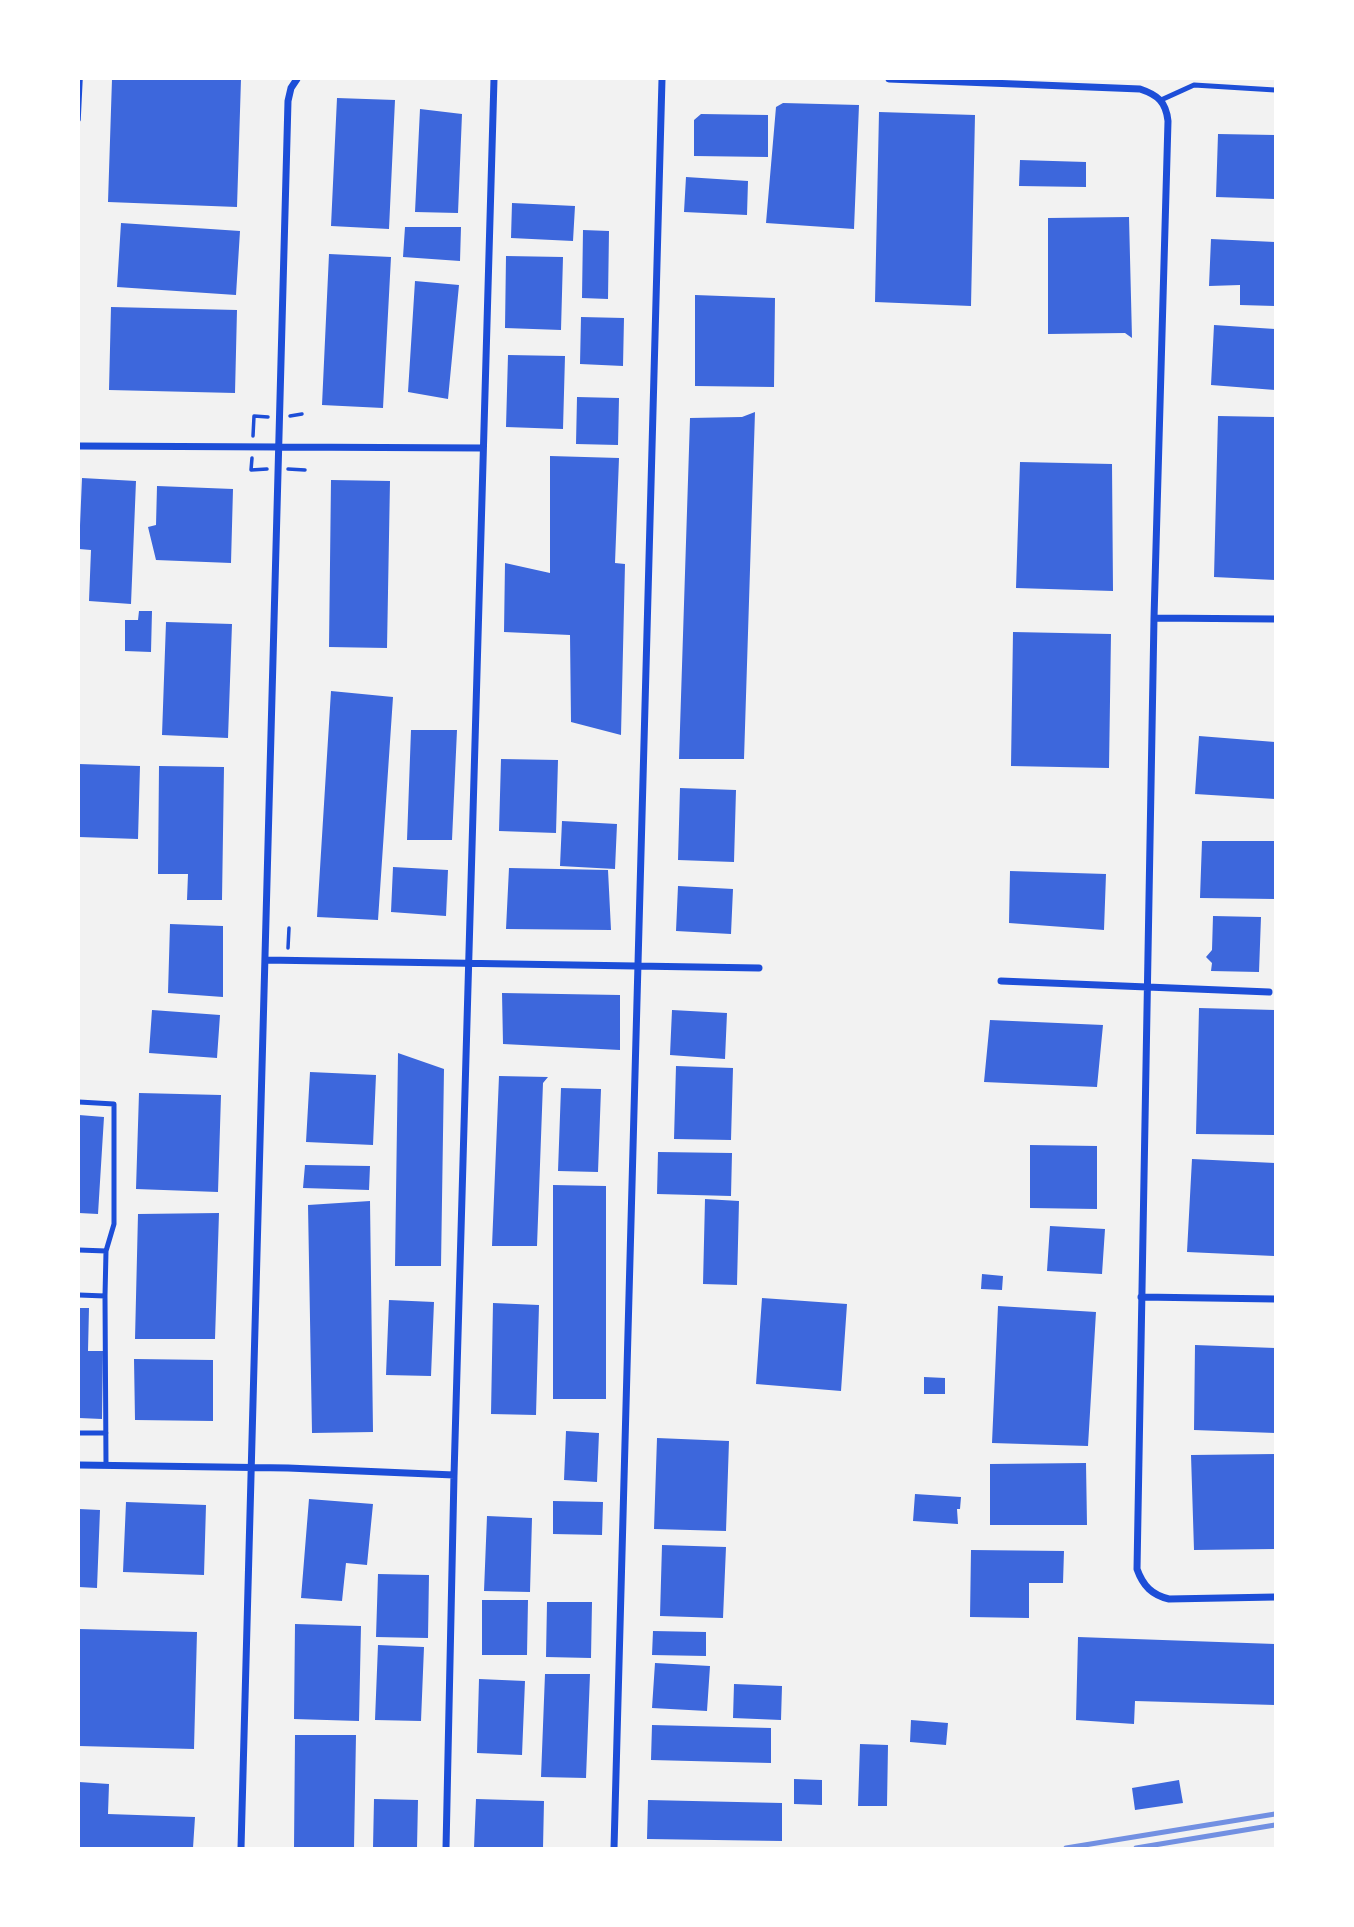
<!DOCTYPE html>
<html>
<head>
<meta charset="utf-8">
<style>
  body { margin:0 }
  #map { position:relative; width:1354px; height:1927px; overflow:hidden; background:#f2f2f2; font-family:"DM Sans",sans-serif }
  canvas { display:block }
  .frame { position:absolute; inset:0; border:80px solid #fff; pointer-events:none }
</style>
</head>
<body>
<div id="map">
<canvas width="1354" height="1927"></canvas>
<div class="frame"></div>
</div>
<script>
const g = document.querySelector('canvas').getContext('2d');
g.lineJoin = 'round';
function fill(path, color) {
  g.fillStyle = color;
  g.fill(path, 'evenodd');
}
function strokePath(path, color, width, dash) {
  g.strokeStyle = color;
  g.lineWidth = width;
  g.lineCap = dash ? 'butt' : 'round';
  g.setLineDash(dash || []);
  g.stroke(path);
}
fill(new Path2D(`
  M 112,79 L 241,79 L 237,207 L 108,202 Z
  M 337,98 L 395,100 L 389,229 L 331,226 Z
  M 783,103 L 859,105 L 854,229 L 766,223 L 776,107 Z
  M 420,109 L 462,114 L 458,213 L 415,212 Z
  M 879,112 L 975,115 L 971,306 L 875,302 Z
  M 701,114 L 768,115 L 768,157 L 694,156 L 694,120 Z
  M 1218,134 L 1275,135 L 1275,199 L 1216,197 Z
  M 1020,160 L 1086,162 L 1086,187 L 1019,186 Z
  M 686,177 L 748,181 L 747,215 L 684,212 Z
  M 512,203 L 575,206 L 573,241 L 511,238 Z
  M 1129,217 L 1132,338 L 1125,333 L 1048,334 L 1048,218 Z
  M 121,223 L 240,231 L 236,295 L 117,287 Z
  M 405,227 L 461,227 L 460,261 L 403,257 Z
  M 583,230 L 609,231 L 608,299 L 582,298 Z
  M 1211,239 L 1275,242 L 1275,306 L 1240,305 L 1240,285 L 1209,286 Z
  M 329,254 L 391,257 L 383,408 L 322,405 Z
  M 506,256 L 563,257 L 561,330 L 505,328 Z
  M 415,281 L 459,285 L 448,399 L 408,392 Z
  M 695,295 L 775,298 L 774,387 L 695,386 Z
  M 111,307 L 237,310 L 235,393 L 109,390 Z
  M 581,317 L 624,318 L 623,366 L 580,364 Z
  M 1214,325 L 1275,329 L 1275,390 L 1211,385 Z
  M 508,355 L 565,356 L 563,429 L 506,427 Z
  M 577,397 L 619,398 L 618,445 L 576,444 Z
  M 755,412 L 744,759 L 679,759 L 690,418 L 742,417 Z
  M 1218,416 L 1275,417 L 1275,580 L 1214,577 Z
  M 550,456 L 619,458 L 615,563 L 625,564 L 621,735 L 571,722 L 570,635 L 504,632 L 505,563 L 550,573 Z
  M 1020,462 L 1112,464 L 1113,591 L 1016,588 Z
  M 82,478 L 136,481 L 131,604 L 89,601 L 91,550 L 79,549 Z
  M 331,480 L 390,481 L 387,648 L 329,647 Z
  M 157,486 L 233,489 L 231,563 L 156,560 L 148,527 L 156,525 Z
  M 139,611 L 152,611 L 151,652 L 125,651 L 125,620 L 138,620 Z
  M 166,622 L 232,624 L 228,738 L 162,735 Z
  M 1013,632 L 1111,634 L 1109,768 L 1011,766 Z
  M 331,691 L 393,697 L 378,920 L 317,917 Z
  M 411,730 L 457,730 L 452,840 L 407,840 Z
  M 1199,736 L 1275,742 L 1275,799 L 1195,794 Z
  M 501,759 L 558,760 L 556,833 L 499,831 Z
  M 79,764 L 140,766 L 138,839 L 79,837 Z
  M 159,766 L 224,767 L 222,900 L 187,900 L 188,874 L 158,874 Z
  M 680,788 L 736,790 L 734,862 L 678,860 Z
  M 562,821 L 617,824 L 615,869 L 560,866 Z
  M 1202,841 L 1275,841 L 1275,899 L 1200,898 Z
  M 393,867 L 448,870 L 446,916 L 391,912 Z
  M 509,868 L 608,870 L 611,930 L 506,929 Z
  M 1010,871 L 1106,874 L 1104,930 L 1009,923 Z
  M 678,886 L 733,889 L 731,934 L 676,931 Z
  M 1213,916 L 1261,917 L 1259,972 L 1211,971 L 1212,963 L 1206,957 L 1212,950 Z
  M 170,924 L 223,926 L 223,997 L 168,993 Z
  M 502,993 L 620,995 L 620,1050 L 503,1044 Z
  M 1199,1008 L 1275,1010 L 1274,1135 L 1196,1134 Z
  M 152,1010 L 220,1015 L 217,1058 L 149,1053 Z
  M 672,1010 L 727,1013 L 725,1059 L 670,1055 Z
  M 990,1020 L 1103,1025 L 1097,1087 L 984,1082 Z
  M 398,1053 L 444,1069 L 441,1266 L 395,1266 Z
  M 676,1066 L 733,1068 L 731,1140 L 674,1139 Z
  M 310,1072 L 376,1075 L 373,1145 L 306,1142 Z
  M 499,1076 L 548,1077 L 543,1083 L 537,1246 L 492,1246 Z
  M 561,1088 L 601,1089 L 598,1172 L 558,1171 Z
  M 139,1093 L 221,1095 L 218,1192 L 136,1189 Z
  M 79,1115 L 104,1117 L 98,1214 L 79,1213 Z
  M 1030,1145 L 1097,1146 L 1097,1209 L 1030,1208 Z
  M 658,1152 L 732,1153 L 731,1196 L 657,1194 Z
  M 1192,1159 L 1275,1163 L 1274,1256 L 1187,1252 Z
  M 305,1165 L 370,1166 L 369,1190 L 303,1188 Z
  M 553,1185 L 606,1186 L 606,1399 L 553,1399 Z
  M 705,1199 L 739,1201 L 737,1285 L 703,1284 Z
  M 370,1201 L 373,1432 L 312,1433 L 308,1205 Z
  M 219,1213 L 215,1339 L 135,1339 L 138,1214 Z
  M 1050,1226 L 1105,1229 L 1102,1274 L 1047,1271 Z
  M 982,1274 L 1003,1276 L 1002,1290 L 981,1289 Z
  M 762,1298 L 847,1304 L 841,1391 L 756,1384 Z
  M 389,1300 L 434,1302 L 431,1376 L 386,1375 Z
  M 493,1303 L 539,1305 L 536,1415 L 491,1414 Z
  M 998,1306 L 1096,1312 L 1088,1446 L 992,1443 Z
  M 79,1308 L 89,1308 L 88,1351 L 103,1351 L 102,1419 L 79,1418 Z
  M 1195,1345 L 1275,1348 L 1275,1433 L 1194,1430 Z
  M 134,1359 L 213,1360 L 213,1421 L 135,1420 Z
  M 924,1377 L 945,1378 L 945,1394 L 924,1394 Z
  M 566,1431 L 599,1433 L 597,1482 L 564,1480 Z
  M 657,1438 L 729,1441 L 726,1531 L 654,1529 Z
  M 1275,1454 L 1275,1549 L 1194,1550 L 1191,1455 Z
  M 1086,1463 L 1087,1525 L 990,1525 L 990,1464 Z
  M 915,1494 L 961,1497 L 960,1509 L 957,1509 L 958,1524 L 913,1521 Z
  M 309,1499 L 373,1504 L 367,1565 L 346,1563 L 342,1601 L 301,1598 Z
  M 553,1501 L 603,1502 L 602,1535 L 553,1534 Z
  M 126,1502 L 206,1505 L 204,1575 L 123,1572 Z
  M 79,1509 L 100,1510 L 97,1588 L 79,1587 Z
  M 487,1516 L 532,1518 L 530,1592 L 484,1591 Z
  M 662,1545 L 726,1547 L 723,1618 L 660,1616 Z
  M 971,1550 L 1064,1551 L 1063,1583 L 1029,1583 L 1029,1618 L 970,1617 Z
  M 378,1574 L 429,1575 L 428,1638 L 376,1637 Z
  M 482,1600 L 528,1600 L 527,1655 L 482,1655 Z
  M 547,1602 L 592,1602 L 591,1658 L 546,1657 Z
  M 295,1624 L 361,1626 L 359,1721 L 294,1719 Z
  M 79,1629 L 197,1632 L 194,1749 L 79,1746 Z
  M 653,1631 L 706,1632 L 706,1656 L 652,1655 Z
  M 1078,1637 L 1275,1644 L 1275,1705 L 1135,1701 L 1134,1724 L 1076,1720 Z
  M 378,1645 L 424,1647 L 421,1721 L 375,1720 Z
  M 655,1663 L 710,1666 L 707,1711 L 652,1708 Z
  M 545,1674 L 590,1674 L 586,1778 L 541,1777 Z
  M 479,1679 L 525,1681 L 522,1755 L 477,1753 Z
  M 734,1684 L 782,1686 L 781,1720 L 733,1718 Z
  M 911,1720 L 948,1723 L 946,1745 L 910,1742 Z
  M 652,1725 L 771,1728 L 771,1763 L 651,1760 Z
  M 295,1735 L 356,1735 L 354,1848 L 294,1848 Z
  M 860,1744 L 888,1745 L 887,1806 L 858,1806 Z
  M 794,1779 L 822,1780 L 822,1805 L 794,1804 Z
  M 1179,1780 L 1183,1803 L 1135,1810 L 1132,1788 Z
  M 79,1782 L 109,1784 L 108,1814 L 195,1817 L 193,1848 L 79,1848 Z
  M 374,1799 L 418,1800 L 417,1848 L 373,1848 Z
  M 476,1799 L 544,1801 L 543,1848 L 474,1848 Z
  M 648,1800 L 782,1803 L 782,1841 L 647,1839 Z`), '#3d67dc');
strokePath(new Path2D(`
  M 79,120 L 81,79
  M 290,416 L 302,414
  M 253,436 L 254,416 L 268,417
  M 252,458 L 251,470 L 267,469
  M 288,469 L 305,470
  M 288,948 L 289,928`), '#1d4ed8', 3.5);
strokePath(new Path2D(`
  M 1161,100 L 1194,85 L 1275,90
  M 79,1102 L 114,1104 L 114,1224 L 106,1251 L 105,1296 L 79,1295
  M 79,1250 L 106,1251
  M 105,1296 L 106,1465
  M 79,1433 L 106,1433`), '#1d4ed8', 5);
strokePath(new Path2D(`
  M 889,79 L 1140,89 C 1158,95 1166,102 1168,121 L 1154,618 L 1137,1569 C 1143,1586 1152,1595 1169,1599 L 1275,1597
  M 79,446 L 483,448
  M 1154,618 L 1275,619
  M 265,960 L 759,968
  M 1001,981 L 1269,992
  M 1141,1297 L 1275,1299
  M 79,1465 L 288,1468 L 454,1475
  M 241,1848 L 288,101 L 291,88 L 297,79
  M 446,1848 L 454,1475 L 494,79
  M 614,1848 L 662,79`), '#1d4ed8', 7);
strokePath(new Path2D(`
  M 1066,1848 L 1275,1814
  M 1136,1848 L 1275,1825`), '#7290e2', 5);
</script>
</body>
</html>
